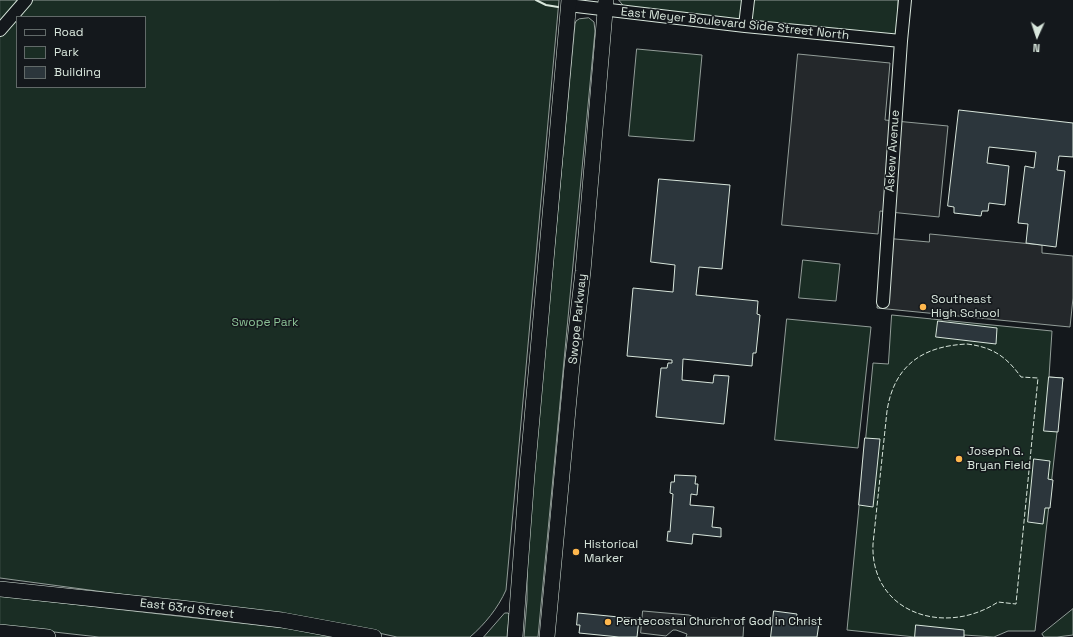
<!DOCTYPE html>
<html>
<head>
<meta charset="utf-8">
<style>
  body { margin:0 }
  #map { position:relative; width:1073px; height:637px; overflow:hidden; background:#14181c; font-family:"Space Grotesk",sans-serif }
  canvas { display:block }
  .legend { position:absolute; left:16px; top:16px; width:130px; height:72px; box-sizing:border-box; background:#14181c; border:1px solid #626a69; margin:0; padding:5px 7px; list-style:none; font-size:12px; color:#d8e6dc }
  .legend li { display:flex; align-items:center; gap:8px; height:20px }
  .legend b { width:20px; border:1px solid #626a69 }
  .north { position:absolute; left:1017px; top:16px; width:40px; height:40px; -webkit-text-stroke:3px #14181c; paint-order:stroke; rotate:183deg; font-size:11px; font-weight:700; line-height:16px; text-align:center; color:#d8e6dc }
  .north::after { content:''; display:block; margin:auto; width:14px; height:18px; background:#d8e6dc; clip-path:polygon(50% 0,100% 100%,50% 72%,0 100%) }
</style>
</head>
<body>
<div id="map">
<canvas width="1073" height="637"></canvas>
<ul class="legend">
<li><b style="height:5px;background:#14181c"></b>Road</li>
<li><b style="height:11px;background:#1a2d24"></b>Park</li>
<li><b style="height:11px;background:#2c363c"></b>Building</li>
</ul>
<div class="north">N</div>
</div>
<script>
const g = document.querySelector('canvas').getContext('2d');
g.lineJoin = 'round';
function fill(path, color) {
  g.fillStyle = color;
  g.fill(path, 'evenodd');
}
function strokePath(path, color, width, dash) {
  g.strokeStyle = color;
  g.lineWidth = width;
  g.lineCap = dash ? 'butt' : 'round';
  g.setLineDash(dash || []);
  g.stroke(path);
}
function label(font, color, halo, rows, align = 'center') {
  g.font = font + ' "Space Grotesk",sans-serif';
  g.lineWidth = 3;
  g.setLineDash([]);
  g.textBaseline = 'middle';
  g.strokeStyle = halo;
  g.fillStyle = color;
  for (const [text, x, y, turn = 0] of rows) {
    g.save();
    g.translate(x, y);
    g.rotate((+turn || 0) * Math.PI / 180);
    g.textAlign = isNaN(turn) ? turn : align;
    if (halo) g.strokeText(text, 0, 0);
    g.fillText(text, 0, 0);
    g.restore();
  }
}
const green = new Path2D(`
  M 0,0 L 559,0 L 506,590 C 498,608 485,624 470,637 L 397,637 L 342,625 L 283,616 L 0,578 ZM 17,17 L 145,17 L 145,87 L 17,87 Z
  M 619,0 L 898,0 L 897,37 L 890,40 L 624,6 Z
  M 589,18 L 594,22 L 595,31 L 538,637 L 524,637 L 527,600 L 527,541 L 575,24 L 576,21 L 579,19 Z
  M 637,49 L 702,55 L 694,141 L 629,136 Z
  M 803,260 L 840,264 L 836,301 L 799,298 Z
  M 892,315 L 1052,331 L 1049,377 L 1063,378 L 1035,631 L 1008,631 L 994,637 L 964,635 L 964,637 L 915,637 L 847,630 L 873,363 L 888,364 Z
  M 787,319 L 871,327 L 858,448 L 775,440 Z
  M 0,596 L 293,629 L 341,637 L 99,637 L 0,626 Z
  M 1073,609 L 1073,635 L 1057,637 L 1044,637 L 1042,634 Z
  M 505,613 L 508,613 L 509,614 L 507,637 L 484,637 Z`);
fill(green, '#1a2d24');
strokePath(green, '#939e99', 1);
const parking = new Path2D(`
  M 798,54 L 890,63 L 885,120 L 948,126 L 939,217 L 880,211 L 878,234 L 782,225 Z
  M 930,234 L 1042,245 L 1042,253 L 1073,256 L 1073,298 L 1070,327 L 877,308 L 884,238 L 929,242 Z
  M 643,611 L 689,615 L 700,620 L 713,618 L 744,621 L 743,637 L 686,637 L 687,634 L 676,630 L 673,630 L 666,636 L 641,633 Z`);
fill(parking, '#24282b');
strokePath(parking, '#939e99', 1);
const building = new Path2D(`
  M 959,110 L 1073,123 L 1073,157 L 1059,156 L 1057,170 L 1065,171 L 1056,247 L 1026,243 L 1028,224 L 1018,223 L 1025,166 L 1034,168 L 1036,152 L 989,147 L 987,163 L 1009,166 L 1005,205 L 989,203 L 988,211 L 982,211 L 981,216 L 954,213 L 954,207 L 948,206 Z
  M 659,179 L 730,185 L 722,269 L 699,267 L 696,295 L 758,301 L 757,314 L 760,315 L 756,353 L 753,353 L 752,366 L 683,359 L 682,380 L 713,383 L 714,375 L 729,376 L 724,424 L 656,417 L 661,368 L 667,368 L 668,363 L 672,363 L 672,360 L 627,356 L 633,288 L 673,292 L 675,265 L 651,262 Z
  M 938,321 L 997,328 L 996,344 L 936,337 Z
  M 1049,377 L 1063,378 L 1058,432 L 1044,431 Z
  M 865,438 L 880,439 L 873,507 L 859,505 Z
  M 1034,459 L 1050,461 L 1048,479 L 1053,480 L 1050,508 L 1045,508 L 1043,524 L 1028,522 Z
  M 675,475 L 696,476 L 695,484 L 698,484 L 697,495 L 691,494 L 690,505 L 714,507 L 712,527 L 721,528 L 721,537 L 693,534 L 692,544 L 667,541 L 668,531 L 670,532 L 673,494 L 670,493 L 671,482 L 674,482 Z
  M 774,611 L 797,614 L 796,621 L 819,623 L 817,637 L 771,637 Z
  M 578,613 L 639,619 L 637,637 L 619,637 L 579,633 L 580,625 L 577,625 Z
  M 916,625 L 964,630 L 964,637 L 915,637 Z`);
fill(building, '#2c363c');
strokePath(building, '#d8e6dc', 1);
const minor = new Path2D(`
  M 568,5 L 745,26 L 901,41
  M 745,26 L 748,0
  M 0,30 L 26,0
  M 883,302 L 901,41 L 905,0`);
const major = new Path2D(`
  M 0,589 L 181,608 L 282,620 L 374,637
  M 0,632 L 48,637
  M 515,637 L 527,475 L 569,0
  M 547,637 L 572,366 L 583,271 L 606,0`);
strokePath(minor, '#d8e6dc', 14);
strokePath(major, '#d8e6dc', 16);
strokePath(minor, '#14181c', 12);
strokePath(major, '#14181c', 15);
strokePath(new Path2D(`
  M 967,344 C 992,347 1006,356 1021,377 L 1038,378 L 1016,604 L 998,602 C 945,637 870,613 873,544 L 887,411 C 894,365 923,346 967,344 Z`), '#d8e6dc', 1, [5, 2]);
strokePath(new Path2D(`
  M 536,0 L 546,5 L 558,7`), '#d8e6dc', 2);
for (const [x, y, r, color] of [
  [923,307,4,"#ffb74d"],
  [959,459,4,"#ffb74d"],
  [576,552,4,"#ffb74d"],
  [608,622,4,"#ffb74d"]
]) {
  const dot = new Path2D();
  dot.arc(x, y, r, 0, 2 * Math.PI);
  g.fillStyle = color;
  g.fill(dot);
  strokePath(dot, '#14181c', 1.5);
}
label('12px', '#d8e6dc', '#14181c', [
  ["East Meyer Boulevard Side Street North",735,24,6],
  ["Askew Avenue",893,151,-86],
  ["Swope Parkway",578,319,-84],
  ["East 63rd Street",187,609,7]
]);
label('12px', '#d8e6dc', '#14181c', [
  ["Southeast",931,300],
  ["High School",931,314],
  ["Joseph G.",967,452],
  ["Bryan Field",967,466],
  ["Historical",584,545],
  ["Marker",584,559],
  ["Pentecostal Church of God in Christ",616,622]
], 'left');
label('12px', '#8ac095', '#14181c', [
  ["Swope Park",265,323]
]);
</script>
</body>
</html>
